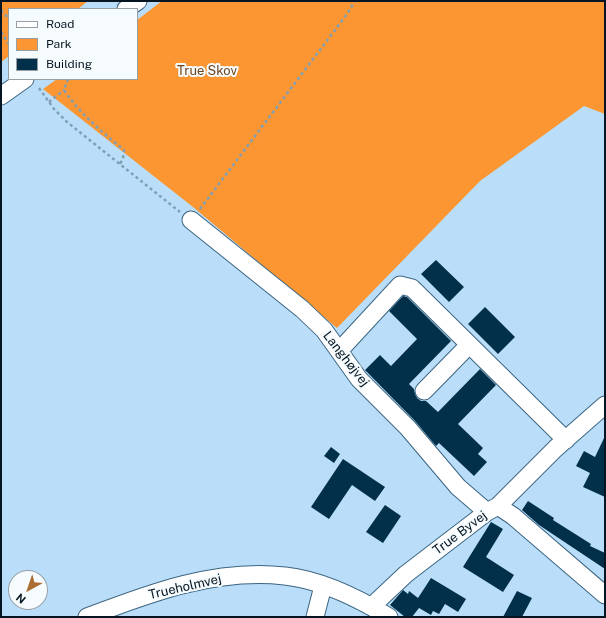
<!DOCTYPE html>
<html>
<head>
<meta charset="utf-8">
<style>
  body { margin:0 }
  #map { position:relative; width:606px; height:618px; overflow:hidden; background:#badef9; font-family:"Public Sans",sans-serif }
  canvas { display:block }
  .frame { position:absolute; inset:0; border:2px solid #051622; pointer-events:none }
  .legend { position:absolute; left:8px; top:8px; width:130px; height:72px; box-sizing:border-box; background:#f6fbfe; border:1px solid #969fa6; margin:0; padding:5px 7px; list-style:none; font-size:12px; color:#051622 }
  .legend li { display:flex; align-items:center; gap:8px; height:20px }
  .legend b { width:20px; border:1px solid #969fa6 }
  .north { position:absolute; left:8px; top:570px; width:40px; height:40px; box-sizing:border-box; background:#f6fbfe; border:1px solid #969fa6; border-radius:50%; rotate:220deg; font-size:11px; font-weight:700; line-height:16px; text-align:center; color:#051622 }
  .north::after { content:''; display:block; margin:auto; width:14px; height:18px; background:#ab6c33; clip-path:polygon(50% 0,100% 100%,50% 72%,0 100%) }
</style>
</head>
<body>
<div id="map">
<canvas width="606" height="618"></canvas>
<div class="frame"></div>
<ul class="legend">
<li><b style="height:5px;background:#fff"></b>Road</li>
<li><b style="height:11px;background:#fb9632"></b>Park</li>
<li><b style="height:11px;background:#02304a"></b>Building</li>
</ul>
<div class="north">N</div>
</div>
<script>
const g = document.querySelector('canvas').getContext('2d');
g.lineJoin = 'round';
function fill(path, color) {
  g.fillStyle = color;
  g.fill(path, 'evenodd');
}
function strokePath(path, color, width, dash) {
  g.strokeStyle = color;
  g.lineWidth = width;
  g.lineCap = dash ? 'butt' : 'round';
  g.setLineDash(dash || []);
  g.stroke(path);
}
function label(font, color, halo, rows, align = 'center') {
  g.font = font + ' "Public Sans",sans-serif';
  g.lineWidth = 4;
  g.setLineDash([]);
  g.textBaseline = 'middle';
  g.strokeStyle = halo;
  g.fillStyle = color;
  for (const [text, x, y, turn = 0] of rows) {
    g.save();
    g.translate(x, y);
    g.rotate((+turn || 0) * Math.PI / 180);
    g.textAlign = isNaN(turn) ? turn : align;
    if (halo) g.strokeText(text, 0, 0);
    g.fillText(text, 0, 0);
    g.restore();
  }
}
fill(new Path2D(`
  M 1,1 L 88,1 L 78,9 L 9,9 L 9,56 L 1,62 Z
  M 162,1 L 605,1 L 605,114 L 584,106 L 480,181 L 337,328 L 193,207 L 43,89 L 57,79 L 137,79 L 137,20 Z`), '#fb9632');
fill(new Path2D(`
  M 436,260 L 464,287 L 449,302 L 421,274 Z
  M 403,296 L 407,297 L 451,341 L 409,384 L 414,389 L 415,394 L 417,398 L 421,401 L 426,401 L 438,412 L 480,369 L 496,385 L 458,424 L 483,448 L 478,454 L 487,462 L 474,476 L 439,443 L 436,446 L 415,421 L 365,370 L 380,355 L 391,366 L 417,339 L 389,311 Z
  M 485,307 L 515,337 L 498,354 L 468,324 Z
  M 605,436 L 605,497 L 583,487 L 590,473 L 576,466 L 584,451 L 595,457 Z
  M 331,447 L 340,454 L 334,463 L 324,456 Z
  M 343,459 L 385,487 L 375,501 L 352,485 L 329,519 L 311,507 Z
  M 528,501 L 554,518 L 553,520 L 591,544 L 590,546 L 605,553 L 605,569 L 539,525 L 522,510 Z
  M 385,505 L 401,516 L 383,543 L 366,532 Z
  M 491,522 L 503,529 L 486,557 L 514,575 L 503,592 L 463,567 Z
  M 431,578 L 466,599 L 458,612 L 445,604 L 439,614 L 433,611 L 431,615 L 419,608 L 412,617 L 405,617 L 390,605 L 403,590 L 408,594 L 409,591 L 418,598 Z
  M 517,591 L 532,598 L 522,617 L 503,617 Z`), '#02304a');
const minor = new Path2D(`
  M 126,9 L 138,1
  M 1,96 L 25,79
  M 191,220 L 302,309 L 324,330 L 359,379 L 408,428 L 458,487 L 487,512
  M 339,351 L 400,285 L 412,288 L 566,440
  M 424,391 L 469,345
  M 498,506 L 556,448 L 605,405
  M 372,606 L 406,574 L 487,512 L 498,506 L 513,516 L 605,595
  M 87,617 C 150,593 216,568 285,576 C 322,580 358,598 389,617
  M 315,617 L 323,586`);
strokePath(minor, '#3b6581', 19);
strokePath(new Path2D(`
  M 1,10 L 9,19
  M 1,32 L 9,44
  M 68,79 L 64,90 C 80,114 102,132 124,150 L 123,158 L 120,164
  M 39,88 L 54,109 L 67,122 L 180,212
  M 49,102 L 64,90
  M 200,209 L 347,14 L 355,1`), '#819fb5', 2.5, [3, 3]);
strokePath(minor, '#fff', 17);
label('13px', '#6e441d', '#f6fbfe', [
  ["True Skov",207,71]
]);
label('13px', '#051622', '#f6fbfe', [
  ["Langhøjvej",346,359,52],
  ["True Byvej",460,533,-37],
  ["Trueholmvej",185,587,-13]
]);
</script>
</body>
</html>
